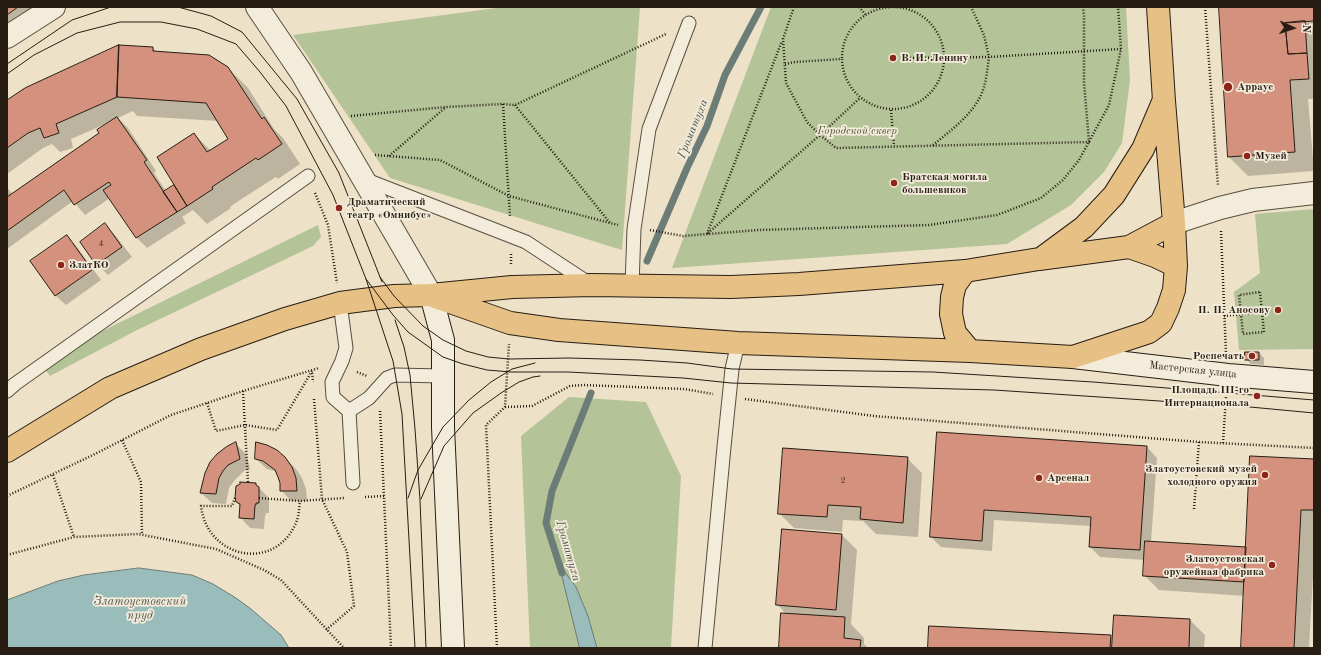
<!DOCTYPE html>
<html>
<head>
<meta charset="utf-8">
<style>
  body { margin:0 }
  #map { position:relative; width:1321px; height:655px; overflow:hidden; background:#ede1c7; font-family:"Old Standard TT",serif }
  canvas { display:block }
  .frame { position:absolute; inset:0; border:8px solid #271d13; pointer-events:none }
  .north { position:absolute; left:1273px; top:8px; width:40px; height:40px; -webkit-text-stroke:3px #f3ecdb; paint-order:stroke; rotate:93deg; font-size:11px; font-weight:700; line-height:16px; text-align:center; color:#271d13 }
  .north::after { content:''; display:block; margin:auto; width:14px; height:18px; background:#271d13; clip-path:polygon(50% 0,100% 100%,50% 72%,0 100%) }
</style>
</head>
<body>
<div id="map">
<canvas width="1321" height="655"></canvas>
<div class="frame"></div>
<div class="north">N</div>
</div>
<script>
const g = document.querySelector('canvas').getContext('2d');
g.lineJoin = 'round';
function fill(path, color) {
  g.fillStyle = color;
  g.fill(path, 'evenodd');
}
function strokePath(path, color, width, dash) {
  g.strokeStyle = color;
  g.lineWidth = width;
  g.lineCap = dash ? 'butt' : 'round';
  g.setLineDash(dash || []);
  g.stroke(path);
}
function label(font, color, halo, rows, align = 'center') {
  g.font = font + ' "Old Standard TT",serif';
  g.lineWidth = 3.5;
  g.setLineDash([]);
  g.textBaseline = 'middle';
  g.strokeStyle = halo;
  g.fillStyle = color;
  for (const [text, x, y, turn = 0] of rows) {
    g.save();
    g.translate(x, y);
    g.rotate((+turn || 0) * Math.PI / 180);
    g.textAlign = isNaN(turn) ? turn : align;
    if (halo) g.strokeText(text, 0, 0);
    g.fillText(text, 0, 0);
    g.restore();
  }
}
fill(new Path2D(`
  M 504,7 L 640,7 L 622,250 L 390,178 L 293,35 Z
  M 771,7 L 1126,7 L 1130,80 L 1122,143 L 1104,172 L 1071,205 L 1007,244 L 672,268 Z
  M 1314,209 L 1314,349 L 1239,350 L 1234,292 L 1260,273 L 1255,214 Z
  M 318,225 L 321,237 L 313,246 L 137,330 L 50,376 L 43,367 L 86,339 Z
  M 569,397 L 646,402 L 681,476 L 671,648 L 530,648 L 521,436 Z`), '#b4c398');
const water = new Path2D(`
  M 559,564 L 576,587 L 588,616 L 597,648 L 580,648 Z
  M 139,568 L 192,575 L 213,584 L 236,598 L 251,609 L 281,635 L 289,648 L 7,648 L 7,600 L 58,581 L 84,575 Z`);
fill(water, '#9abcba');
strokePath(water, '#6c7c77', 1);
fill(new Path2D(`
  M 7,7 L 64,7 L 7,48 Z
  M 1220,7 L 1314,7 L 1314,20 L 1302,20 L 1304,22 L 1314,22 L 1314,99 L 1308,99 L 1314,171 L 1248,176 L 1229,157 Z
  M 153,48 L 157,52 L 228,68 L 248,88 L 274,129 L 283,138 L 300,164 L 278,179 L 276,177 L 240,200 L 230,207 L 231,208 L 207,224 L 193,210 L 182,217 L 186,223 L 147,248 L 137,238 L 110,198 L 85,215 L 73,201 L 7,249 L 7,187 L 12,194 L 100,134 L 108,124 L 108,123 L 71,139 L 73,148 L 60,152 L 52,144 L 43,148 L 7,174 L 7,101 ZM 133,111 L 137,116 L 219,121 L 230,139 L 211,151 L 194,134 L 177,189 L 174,186 L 166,191 L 154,173 L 156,171 L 128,128 L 118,118 Z
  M 105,224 L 115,235 L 132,257 L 108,275 L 97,264 L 81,242 Z
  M 67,236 L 77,247 L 101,280 L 66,305 L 55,295 Z
  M 1259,353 L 1264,358 L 1264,365 L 1251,364 L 1246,359 Z
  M 937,433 L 1147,447 L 1157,458 L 1151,542 L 1247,549 L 1314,460 L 1314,558 L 1309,648 L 1242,648 L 1245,596 L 1159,590 L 1144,575 L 1145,560 L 1100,557 L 1090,547 L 1091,526 L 994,520 L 992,551 L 941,547 L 931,537 Z
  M 236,444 L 246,454 L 250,469 L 244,471 L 234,481 L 229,488 L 226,504 L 212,503 L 201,493 L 206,473 Z
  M 285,458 L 296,469 L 302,478 L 306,489 L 307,501 L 291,501 L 281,490 L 281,483 L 277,473 L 275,471 L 267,469 L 256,459 Z
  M 907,458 L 922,473 L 918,537 L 876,534 L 863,521 L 843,520 L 842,532 L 794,528 L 779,513 Z
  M 255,484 L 269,498 L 269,513 L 266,513 L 266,515 L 265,515 L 264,529 L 250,528 L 240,517 L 240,506 L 237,502 Z
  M 783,530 L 842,535 L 857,550 L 851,624 L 864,638 L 864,644 L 868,648 L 780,648 L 786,614 L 777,604 Z
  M 1115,616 L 1190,620 L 1205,635 L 1204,648 L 929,648 L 1110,636 L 1114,639 Z`), '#0003');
strokePath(new Path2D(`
  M 647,261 L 687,168 L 707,126 L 725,75 L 761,7
  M 562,573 L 546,523 L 552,491 L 591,393`), '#6c7c77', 7);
const building = new Path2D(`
  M 7,7 L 18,7 L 7,15 Z
  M 1219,7 L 1314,7 L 1314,21 L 1285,23 L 1288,54 L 1307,53 L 1309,79 L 1290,80 L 1295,152 L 1228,157 Z
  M 1305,21 L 1307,53 L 1288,54 L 1285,23 Z
  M 119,45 L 153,47 L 153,51 L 209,55 L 228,67 L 262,119 L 264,117 L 282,144 L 258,160 L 256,158 L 221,181 L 212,187 L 213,189 L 187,206 L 157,157 L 194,133 L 207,152 L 228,139 L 206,103 L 117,97 Z
  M 119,45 L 117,97 L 56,124 L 59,133 L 44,138 L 40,128 L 28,133 L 7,148 L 7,100 L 25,88 Z
  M 117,117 L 147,160 L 144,162 L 177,212 L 136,238 L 103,190 L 111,185 L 109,182 L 74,205 L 64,190 L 7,231 L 7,197 L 99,133 L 97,130 Z
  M 174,185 L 187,206 L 177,212 L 163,192 Z
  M 105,223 L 122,247 L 96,265 L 80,242 Z
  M 67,235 L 92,270 L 55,296 L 30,261 Z
  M 1245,352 L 1259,352 L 1259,360 L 1245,360 Z
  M 937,432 L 1147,446 L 1140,550 L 1089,547 L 1091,517 L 984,510 L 982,541 L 930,537 Z
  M 236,442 L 240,459 L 228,465 L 223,471 L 219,478 L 216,494 L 200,493 L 205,473 L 210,462 L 217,454 L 226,447 Z
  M 256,442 L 267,445 L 277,450 L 285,457 L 292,467 L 296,478 L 297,491 L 280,491 L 280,483 L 278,477 L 275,470 L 263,461 L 255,459 Z
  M 783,448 L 908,457 L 903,523 L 860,519 L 861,507 L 828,505 L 827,517 L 778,514 Z
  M 1250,456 L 1314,459 L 1314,510 L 1301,510 L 1294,648 L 1241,648 Z
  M 240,482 L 256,483 L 256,485 L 259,487 L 259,503 L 256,503 L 256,505 L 255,505 L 254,519 L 239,518 L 240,504 L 236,502 L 235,498 L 236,486 L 240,484 Z
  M 782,529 L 842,534 L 836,610 L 776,605 Z
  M 1145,541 L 1246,547 L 1244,582 L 1143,576 Z
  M 781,613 L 845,617 L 844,638 L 861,640 L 860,648 L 779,648 Z
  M 1114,615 L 1190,619 L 1189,648 L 1112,648 Z
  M 929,626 L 1111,635 L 1110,648 L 928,648 Z`);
fill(building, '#d4927e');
strokePath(building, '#271d13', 1);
const service = new Path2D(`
  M 364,179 L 526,242 L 590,284
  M 632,286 L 634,229 L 649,129 L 689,23
  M 340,303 L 346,348 L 342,361 L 332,382 L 333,397 L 349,411 L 353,483
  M 7,391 L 15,384 L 308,176
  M 349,411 L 369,398 L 387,378 L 395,375 L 443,376
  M 705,648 L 724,447 L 732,369 L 738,343`);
const minor = new Path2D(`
  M 257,7 L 301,72 L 431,295
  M 7,37 L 54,7`);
const tertiary = new Path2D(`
  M 1174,223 L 1220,208 L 1253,200 L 1314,193`);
const secondary = new Path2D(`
  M 431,295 L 443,340 L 443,427 L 453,648
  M 1073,357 L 1228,375 L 1314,382`);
const primary = new Path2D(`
  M 1129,247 L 1155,256 L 1176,266
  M 1042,258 L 1084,227 L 1114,195 L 1143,149 L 1163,102
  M 965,271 L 955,285 L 952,297 L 951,314 L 955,333 L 970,351
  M 436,297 L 510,323 L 559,330 L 738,343 L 970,351 L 1073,357 L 1149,332 L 1161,323 L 1168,308 L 1174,290 L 1176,266 L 1174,223 L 1164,101 L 1158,7
  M 7,451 L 110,388 L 201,349 L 285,319 L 340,303 L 394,296 L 431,295 L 512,287 L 592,285 L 731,287 L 799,284 L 965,271 L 1039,259 L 1129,247 L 1174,223`);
strokePath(service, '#584e40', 15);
strokePath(minor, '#584e40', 24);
strokePath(tertiary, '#584e40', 24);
strokePath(secondary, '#271d13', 24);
strokePath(primary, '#271d13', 24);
strokePath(new Path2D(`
  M 794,7 L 783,39 L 786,83 L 807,122 L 820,135 L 836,148 L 1089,142 L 1084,83 L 1084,16 L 1083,7
  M 859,7 L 866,15
  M 1205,7 L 1218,186
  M842 58a51 51 0 1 1 102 0a51 51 0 1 1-102 0Z
  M 910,58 L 989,57 L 984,35 L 971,7
  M 785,64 L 795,62 L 841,59
  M 503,104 L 510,217
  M 515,105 L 610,223 L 618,225
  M 891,110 L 894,146
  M 351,116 L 446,107 L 503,104 L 515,105 L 666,34
  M 933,145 C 949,132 969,117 979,99 C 986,87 987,71 989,57 L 1121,49
  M 375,155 L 440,160 L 509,196 L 610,223
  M 389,156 L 446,107
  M 315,193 L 328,225 L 337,283
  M 650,230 L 683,236 L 758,230 L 929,225 L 997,215 L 1041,198 L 1063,180 L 1079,160 L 1109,105 L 1121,49 L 1118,7
  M 1221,231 L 1226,354
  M 708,233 L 820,135 L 860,98
  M 707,234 L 782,41
  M 511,254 L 511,265
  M 1260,292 L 1264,332 L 1243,334 L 1239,295 Z
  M 1224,316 L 1262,312
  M 357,372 L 367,376
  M 243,391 L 248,482
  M 314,399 L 322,499 L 347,552 L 354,606 L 326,630
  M 745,399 L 874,416 L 1199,442 L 1314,448
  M 207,403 L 216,431 L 245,425 L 277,430 L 312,371 L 313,382
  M 505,407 L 532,406 L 570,386 L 583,385 L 684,389 L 713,394
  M 380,411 L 391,648
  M 122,440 L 141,482 L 142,535
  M 1223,443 L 1226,397
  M 53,475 L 74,537
  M 7,496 L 95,454 L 171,415 L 243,391 L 319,368
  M 365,497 L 384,496
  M 235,498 L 232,506 L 201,506 C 207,558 273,572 295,525 C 299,517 299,509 300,501
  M 259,498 L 300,501 L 344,498
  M 1194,509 L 1199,442
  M 7,555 L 74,537 L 138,534 L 216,549 L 264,570 L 281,580 L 344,648
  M 497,648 L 486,425 L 505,407 L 509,344`), '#271d13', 2.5, [1, 2]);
strokePath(service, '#f3ecdb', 13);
strokePath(minor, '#f3ecdb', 22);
strokePath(tertiary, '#f3ecdb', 22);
strokePath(secondary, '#f3ecdb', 22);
strokePath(primary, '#e6c084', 22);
strokePath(new Path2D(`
  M 178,7 L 211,16 L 242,32 L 297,99 L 339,173 L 382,282
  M 7,64 L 72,20 L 111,7
  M 7,74 L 34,55 L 77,33 L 120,22 L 161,22 L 197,29 L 236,44 L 260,72 L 286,106 L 333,195 L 366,279 L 393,361 L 402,414 L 415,648
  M 380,277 L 394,296 L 423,326 L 443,340 L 466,351 L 488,357 L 509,359 L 569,358 L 640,360 L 687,363 L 732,369 L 933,372 L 1093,382 L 1314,400
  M 366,279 L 393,315 L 408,332 L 443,357 L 463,364 L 487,370 L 511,372 L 568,372 L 683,378 L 731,383 L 994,390 L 1250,407 L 1314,413
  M 395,320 L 404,347 L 410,375 L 415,429 L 420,500 L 426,648
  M 408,498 L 418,470 L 443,427 L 469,400 L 491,382 L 512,369 L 535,363
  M 421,499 L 444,446 L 473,413 L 501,393 L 519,382 L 533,377 L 540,376`), '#271d13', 1);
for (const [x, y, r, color] of [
  [893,58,4,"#8f2418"],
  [1228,87,5,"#8f2418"],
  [1247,156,4,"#8f2418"],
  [894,183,4,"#8f2418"],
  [339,208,4,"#8f2418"],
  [61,265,4,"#8f2418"],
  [1278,310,4,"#8f2418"],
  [1252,356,4,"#8f2418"],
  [1257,396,4,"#8f2418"],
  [1265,475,4,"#8f2418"],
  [1039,478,4,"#8f2418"],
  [1272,565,4,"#8f2418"]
]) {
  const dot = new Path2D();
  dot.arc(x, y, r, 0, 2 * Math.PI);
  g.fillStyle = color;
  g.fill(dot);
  strokePath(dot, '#f3ecdb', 1.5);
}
label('9px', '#523a2e', null, [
  ["4",101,244],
  ["2",843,481]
]);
label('bold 11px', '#271d13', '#f3ecdb', [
  ["В. И. Ленину",901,58],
  ["Арраус",1237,87],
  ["Музей",1255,156],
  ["Братская могила",902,177],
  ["большевиков",902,190],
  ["Драматический",347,202],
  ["театр «Омнибус»",347,215],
  ["ЗлатКО",69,265],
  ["П. П. Аносову",1270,310,"right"],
  ["Роспечать",1244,356,"right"],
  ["Площадь III-го",1249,390,"right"],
  ["Интернационала",1249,403,"right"],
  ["Златоустовский музей",1257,469,"right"],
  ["холодного оружия",1257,482,"right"],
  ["Арсенал",1047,478],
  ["Златоустовская",1264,559,"right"],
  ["оружейная фабрика",1264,572,"right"]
], 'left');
label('italic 11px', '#514f3b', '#f3ecdb', [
  ["Городской сквер",857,131]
]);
label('11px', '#271d13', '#f3ecdb', [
  ["Мастерская улица",1193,370,6]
]);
label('italic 12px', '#4f554d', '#f3ecdb', [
  ["Громатуха",693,129,-68],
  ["Громатуха",568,551,74],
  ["Златоустовский",140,602],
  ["пруд",140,616]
]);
</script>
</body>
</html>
